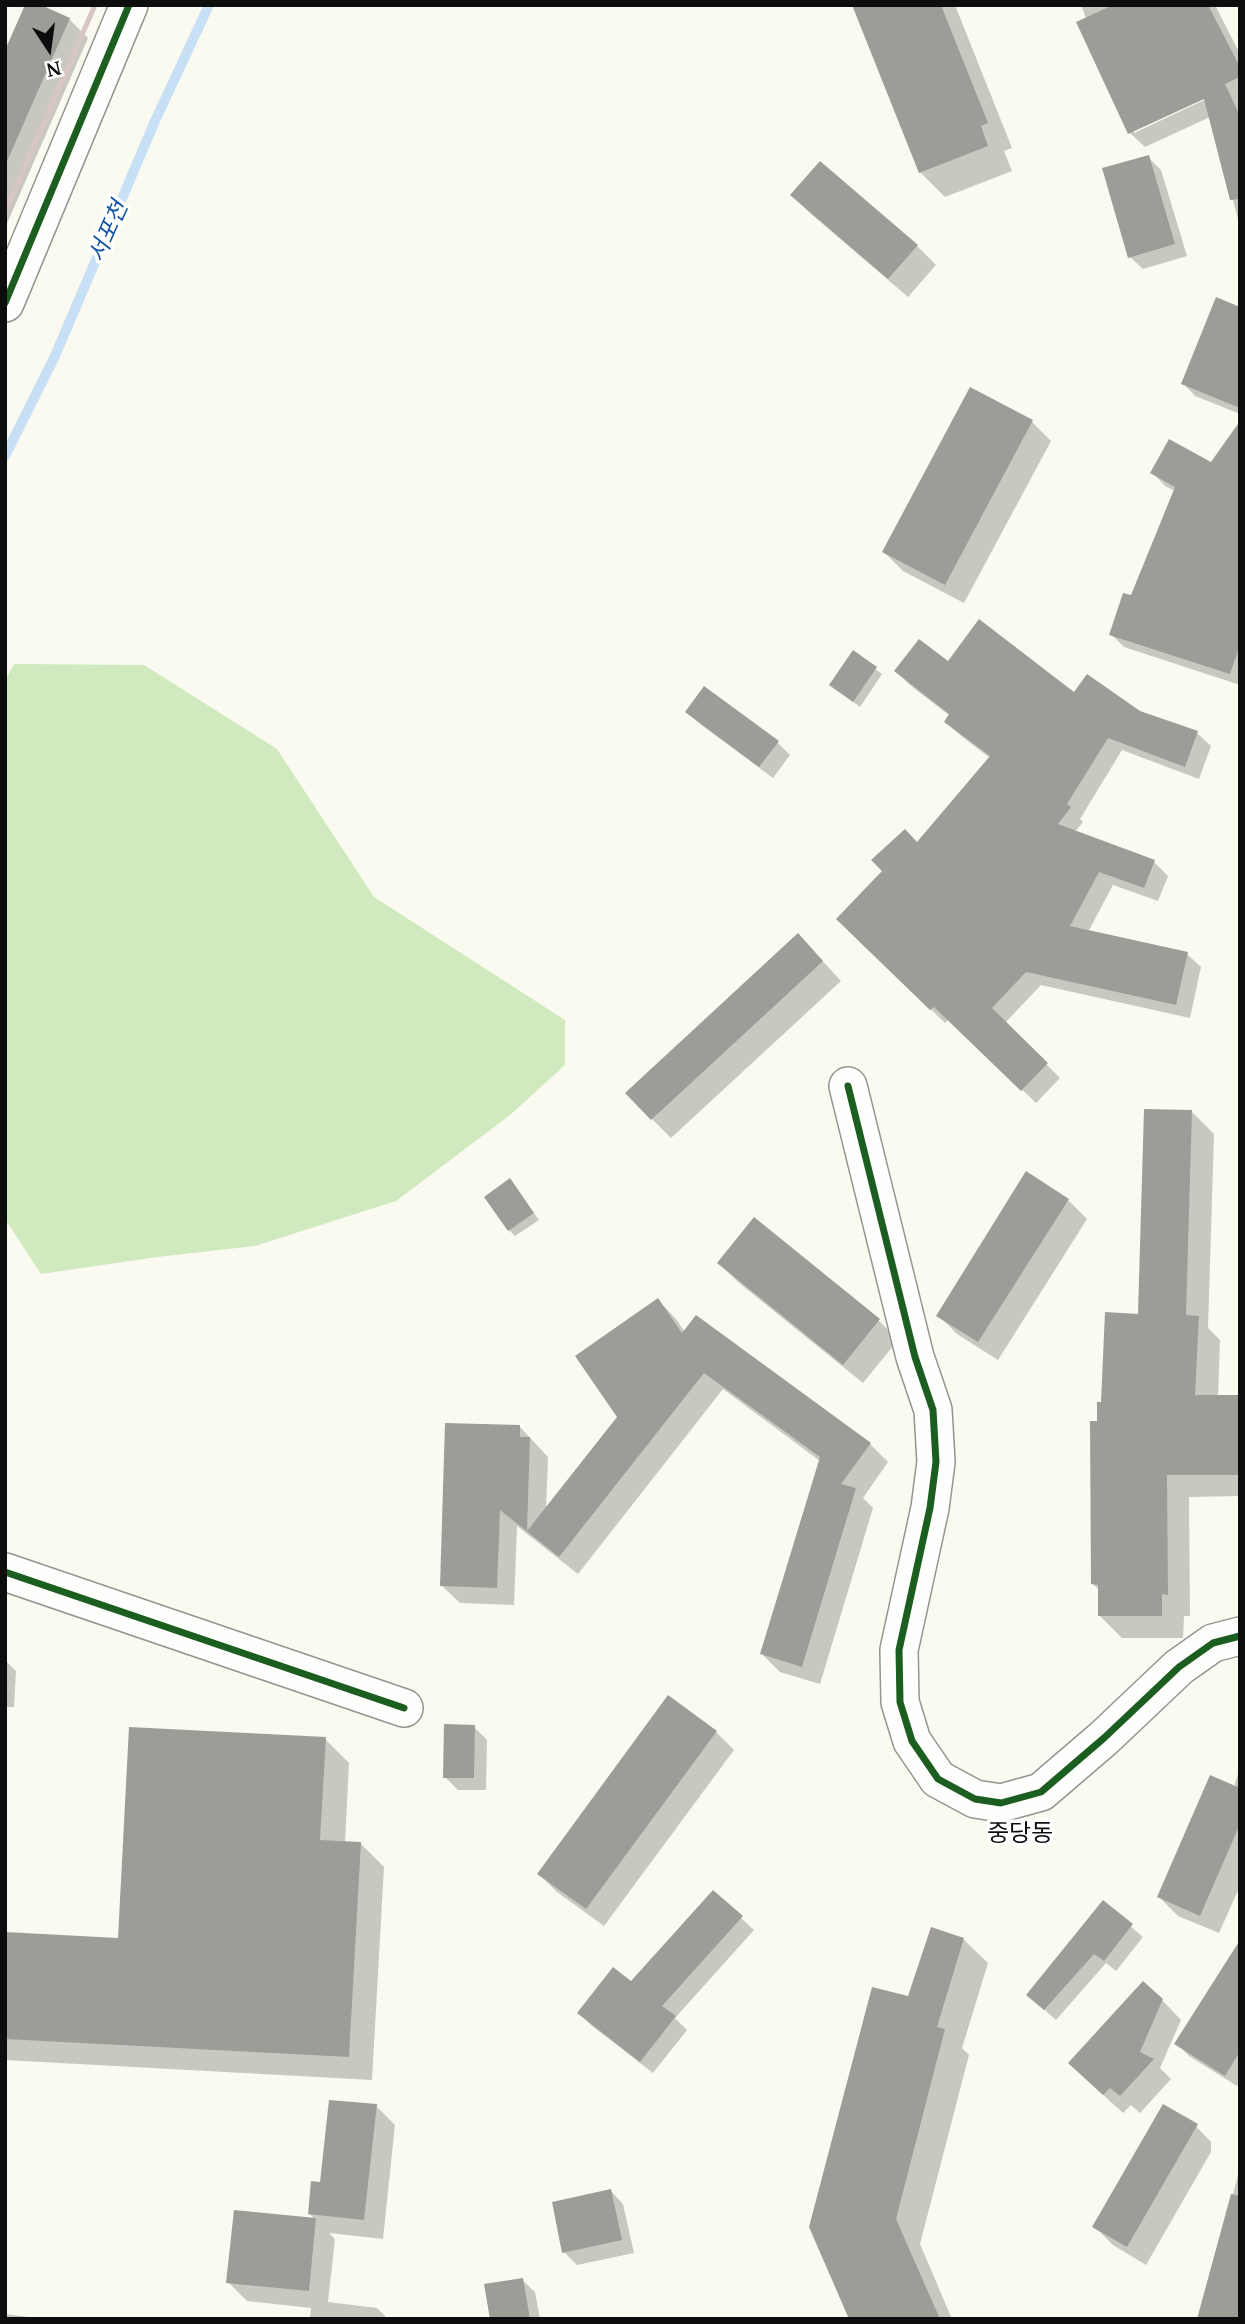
<!DOCTYPE html>
<html>
<head>
<meta charset="utf-8">
<style>
  body { margin:0 }
  #map { position:relative; width:1245px; height:2324px; overflow:hidden; background:#fbfaf1; font-family:"PT Serif",serif }
  canvas { display:block }
  .frame { position:absolute; inset:0; border:7px solid #0d0d0d; pointer-events:none }
  .north { position:absolute; left:14px; top:14px; width:70px; height:70px; -webkit-text-stroke:5px #fff; paint-order:stroke; rotate:167deg; font-size:19px; font-weight:700; line-height:28px; text-align:center; color:#0d0d0d }
  .north::after { content:''; display:block; margin:auto; width:24px; height:32px; background:#0d0d0d; clip-path:polygon(50% 0,100% 100%,50% 72%,0 100%) }
</style>
</head>
<body>
<div id="map">
<canvas width="1245" height="2324"></canvas>
<div class="frame"></div>
<div class="north">N</div>
</div>
<script>
const g = document.querySelector('canvas').getContext('2d');
g.lineJoin = 'round';
function fill(path, color) {
  g.fillStyle = color;
  g.fill(path, 'evenodd');
}
function strokePath(path, color, width, dash) {
  g.strokeStyle = color;
  g.lineWidth = width;
  g.lineCap = dash ? 'butt' : 'round';
  g.setLineDash(dash || []);
  g.stroke(path);
}
function label(font, color, halo, rows, align = 'center') {
  g.font = font + ' "PT Serif","Noto Sans KR",serif';
  g.lineWidth = 7;
  g.setLineDash([]);
  g.textBaseline = 'middle';
  g.strokeStyle = halo;
  g.fillStyle = color;
  for (const [text, x, y, turn = 0] of rows) {
    g.save();
    g.translate(x, y);
    g.rotate((+turn || 0) * Math.PI / 180);
    g.textAlign = isNaN(turn) ? turn : align;
    if (halo) g.strokeText(text, 0, 0);
    g.fillText(text, 0, 0);
    g.restore();
  }
}
fill(new Path2D(`
  M 14,664 L 144,665 L 277,749 L 374,897 L 565,1020 L 565,1065 L 510,1115 L 396,1201 L 255,1246 L 157,1257 L 41,1274 L 5,1219 L 5,681 Z`), '#d0e9be');
fill(new Path2D(`
  M 854,5 L 955,5 L 1012,148 L 1004,151 L 1012,171 L 945,197 L 920,172 Z
  M 1081,5 L 1215,5 L 1240,54 L 1240,226 L 1210,117 L 1145,147 L 1130,133 ZM 1211,93 L 1213,96 L 1134,133 L 1134,129 Z
  M 69,19 L 88,38 L 5,228 L 5,54 Z
  M 1148,157 L 1161,170 L 1187,256 L 1143,269 L 1130,257 Z
  M 792,195 L 917,246 L 936,265 L 908,297 L 811,214 Z
  M 1240,319 L 1240,414 L 1195,396 L 1183,383 Z
  M 1032,422 L 1051,441 L 964,603 L 903,571 L 884,552 Z
  M 1211,464 L 1240,641 L 1240,685 L 1124,647 L 1111,634 L 1132,598 L 1175,491 L 1165,486 L 1153,473 Z
  M 853,653 L 882,674 L 860,707 L 831,685 Z
  M 948,664 L 1075,694 L 1139,712 L 1197,733 L 1211,746 L 1199,779 L 1122,750 L 1080,819 L 1083,822 L 1075,832 L 1154,862 L 1168,876 L 1158,901 L 1113,885 L 1088,932 L 1187,954 L 1201,967 L 1190,1018 L 1041,985 L 1005,1023 L 1060,1078 L 1036,1103 L 949,1019 L 945,1023 L 838,919 L 918,844 L 990,758 L 960,735 L 946,722 L 950,716 L 910,685 L 896,671 Z
  M 687,712 L 777,742 L 790,755 L 773,778 L 700,724 Z
  M 817,955 L 841,981 L 671,1138 L 652,1119 Z
  M 1191,1111 L 1214,1134 L 1208,1328 L 1220,1340 L 1218,1397 L 1240,1397 L 1240,1496 L 1189,1497 L 1190,1616 L 1184,1616 L 1183,1638 L 1122,1638 L 1100,1616 L 1100,1591 L 1093,1584 L 1099,1422 L 1103,1403 L 1140,1315 Z
  M 510,1180 L 539,1220 L 515,1236 L 509,1230 Z
  M 1068,1200 L 1087,1219 L 998,1360 L 957,1334 L 938,1315 Z
  M 754,1220 L 879,1321 L 898,1340 L 863,1383 L 738,1282 L 719,1263 Z
  M 658,1300 L 676,1319 L 685,1332 L 870,1444 L 888,1462 L 863,1498 L 873,1508 L 820,1684 L 780,1672 L 762,1654 L 820,1461 L 723,1389 L 578,1574 L 517,1526 L 514,1605 L 460,1603 L 441,1585 L 520,1427 L 548,1457 L 546,1510 L 619,1417 Z
  M 5,1660 L 16,1671 L 14,1707 L 5,1707 Z
  M 474,1727 L 487,1740 L 486,1790 L 458,1790 L 445,1777 Z
  M 716,1732 L 734,1750 L 604,1926 L 557,1892 L 539,1874 Z
  M 325,1739 L 349,1763 L 345,1843 L 360,1843 L 384,1867 L 372,2080 L 5,2060 L 5,1934 L 119,1940 Z
  M 1240,1767 L 1240,1886 L 1219,1933 L 1178,1916 L 1159,1897 L 1234,1787 Z
  M 714,1893 L 754,1930 L 675,2018 L 687,2030 L 653,2073 L 592,2026 L 579,2013 L 632,1984 Z
  M 1103,1903 L 1143,1937 L 1116,1971 L 1106,1963 L 1056,2020 L 1040,2006 Z
  M 963,1939 L 988,1963 L 962,2048 L 969,2055 L 920,2244 L 952,2319 L 851,2319 L 909,1998 Z
  M 1240,1944 L 1240,2082 L 1237,2086 L 1189,2056 L 1177,2044 Z
  M 1162,2000 L 1181,2020 L 1160,2068 L 1171,2079 L 1140,2113 L 1131,2105 L 1123,2113 L 1089,2082 Z
  M 376,2106 L 395,2125 L 383,2239 L 329,2233 L 335,2239 L 328,2302 L 377,2308 L 388,2319 L 310,2319 L 311,2308 L 247,2301 L 228,2282 L 316,2220 L 309,2214 L 322,2184 Z
  M 1192,2122 L 1211,2142 L 1211,2152 L 1146,2265 L 1113,2245 L 1094,2226 Z
  M 1240,2168 L 1240,2319 L 1199,2319 Z
  M 611,2191 L 623,2204 L 634,2253 L 577,2265 L 564,2252 Z
  M 522,2280 L 535,2292 L 540,2319 L 492,2319 Z
  M 5,2314 L 46,2319 L 5,2319 Z`), '#0003');
strokePath(new Path2D(`
  M 5,456 L 55,356 L 155,121 L 209,5`), '#c7e0f5', 10);
fill(new Path2D(`
  M 25,5 L 41,5 L 70,18 L 5,166 L 5,50 Z
  M 852,5 L 941,5 L 988,123 L 981,126 L 988,146 L 919,173 Z
  M 1113,5 L 1208,5 L 1240,67 L 1240,77 L 1225,84 L 1240,116 L 1240,199 L 1230,200 L 1204,99 L 1128,134 L 1076,22 Z
  M 1149,155 L 1175,244 L 1128,258 L 1102,168 Z
  M 820,161 L 918,245 L 888,279 L 790,195 Z
  M 1216,297 L 1240,307 L 1240,408 L 1181,384 Z
  M 970,387 L 1033,420 L 945,585 L 882,552 Z
  M 1240,421 L 1240,645 L 1230,674 L 1109,635 L 1123,593 L 1131,595 L 1175,487 L 1150,473 L 1169,439 L 1211,462 Z
  M 979,619 L 1074,692 L 1087,674 L 1140,711 L 1198,731 L 1185,767 L 1108,738 L 1067,804 L 1071,807 L 1058,824 L 1155,860 L 1144,888 L 1099,872 L 1070,926 L 1188,952 L 1176,1005 L 1026,972 L 992,1008 L 1048,1063 L 1021,1091 L 934,1007 L 930,1010 L 836,919 L 882,871 L 871,860 L 905,829 L 917,842 L 990,756 L 944,722 L 949,714 L 894,671 L 919,639 L 948,661 Z
  M 853,650 L 877,667 L 853,702 L 829,685 Z
  M 704,686 L 779,741 L 759,767 L 685,712 Z
  M 798,933 L 823,961 L 651,1120 L 625,1093 Z
  M 1144,1109 L 1192,1110 L 1186,1315 L 1199,1316 L 1195,1395 L 1240,1395 L 1240,1475 L 1167,1475 L 1168,1595 L 1162,1594 L 1162,1616 L 1098,1616 L 1098,1585 L 1091,1584 L 1090,1421 L 1097,1421 L 1097,1402 L 1101,1402 L 1105,1312 L 1138,1314 Z
  M 1026,1171 L 1069,1199 L 978,1342 L 936,1316 Z
  M 510,1178 L 534,1213 L 508,1231 L 484,1197 Z
  M 754,1217 L 880,1319 L 843,1365 L 717,1263 Z
  M 658,1298 L 682,1333 L 696,1315 L 871,1443 L 841,1484 L 856,1488 L 802,1667 L 760,1654 L 820,1457 L 704,1373 L 559,1557 L 500,1510 L 497,1588 L 440,1586 L 445,1423 L 520,1425 L 520,1437 L 530,1437 L 527,1531 L 617,1417 L 575,1356 Z
  M 668,1695 L 717,1731 L 586,1909 L 537,1874 Z
  M 444,1724 L 475,1725 L 474,1778 L 443,1778 Z
  M 129,1727 L 326,1737 L 320,1840 L 361,1842 L 349,2057 L 5,2039 L 5,1932 L 118,1938 Z
  M 1210,1775 L 1240,1788 L 1240,1824 L 1200,1916 L 1157,1897 Z
  M 713,1890 L 743,1916 L 662,2006 L 676,2016 L 640,2062 L 577,2013 L 613,1967 L 631,1981 Z
  M 1103,1900 L 1133,1924 L 1104,1961 L 1094,1954 L 1044,2010 L 1026,1995 Z
  M 931,1927 L 964,1938 L 937,2027 L 945,2029 L 896,2219 L 940,2319 L 849,2319 L 809,2227 L 872,1987 L 908,1996 Z
  M 1240,1940 L 1240,2051 L 1225,2076 L 1174,2044 Z
  M 1143,1981 L 1163,1999 L 1140,2052 L 1154,2059 L 1120,2096 L 1110,2088 L 1103,2095 L 1068,2063 Z
  M 329,2100 L 377,2104 L 364,2220 L 308,2214 L 311,2181 L 320,2182 Z
  M 1163,2104 L 1198,2124 L 1127,2247 L 1092,2227 Z
  M 611,2189 L 622,2240 L 562,2253 L 552,2202 Z
  M 1231,2194 L 1240,2196 L 1240,2319 L 1197,2319 Z
  M 234,2210 L 316,2218 L 309,2291 L 226,2283 Z
  M 523,2278 L 530,2319 L 490,2319 L 484,2284 Z`), '#9e9c97');
const minor = new Path2D(`
  M 5,303 L 129,5
  M 848,1086 L 915,1357 L 933,1410 L 936,1462 L 930,1508 L 899,1650 L 900,1702 L 912,1741 L 938,1779 L 975,1799 L 1001,1803 L 1041,1792 L 1104,1738 L 1179,1667 L 1213,1643 L 1240,1636
  M 5,1572 L 404,1708`);
strokePath(minor, '#949490', 40);
strokePath(minor, '#fefefd', 37);
strokePath(new Path2D(`
  M 5,212 L 95,5`), '#d7c6c3', 5);
strokePath(new Path2D(`
  M 5,303 L 129,5
  M 848,1086 L 915,1357 L 933,1410 L 936,1462 L 930,1508 L 899,1650 L 900,1702 L 912,1741 L 938,1779 L 975,1799 L 1001,1803 L 1041,1792 L 1104,1738 L 1179,1667 L 1213,1643 L 1240,1636
  M 5,1572 L 404,1708`), '#1b5e20', 7);
label('italic 23px', '#1454a1', '#fff', [
  ["서포천",109,232,-66]
]);
label('24px', '#0d0d0d', '#fff', [
  ["중당동",1020,1834]
]);
</script>
</body>
</html>
